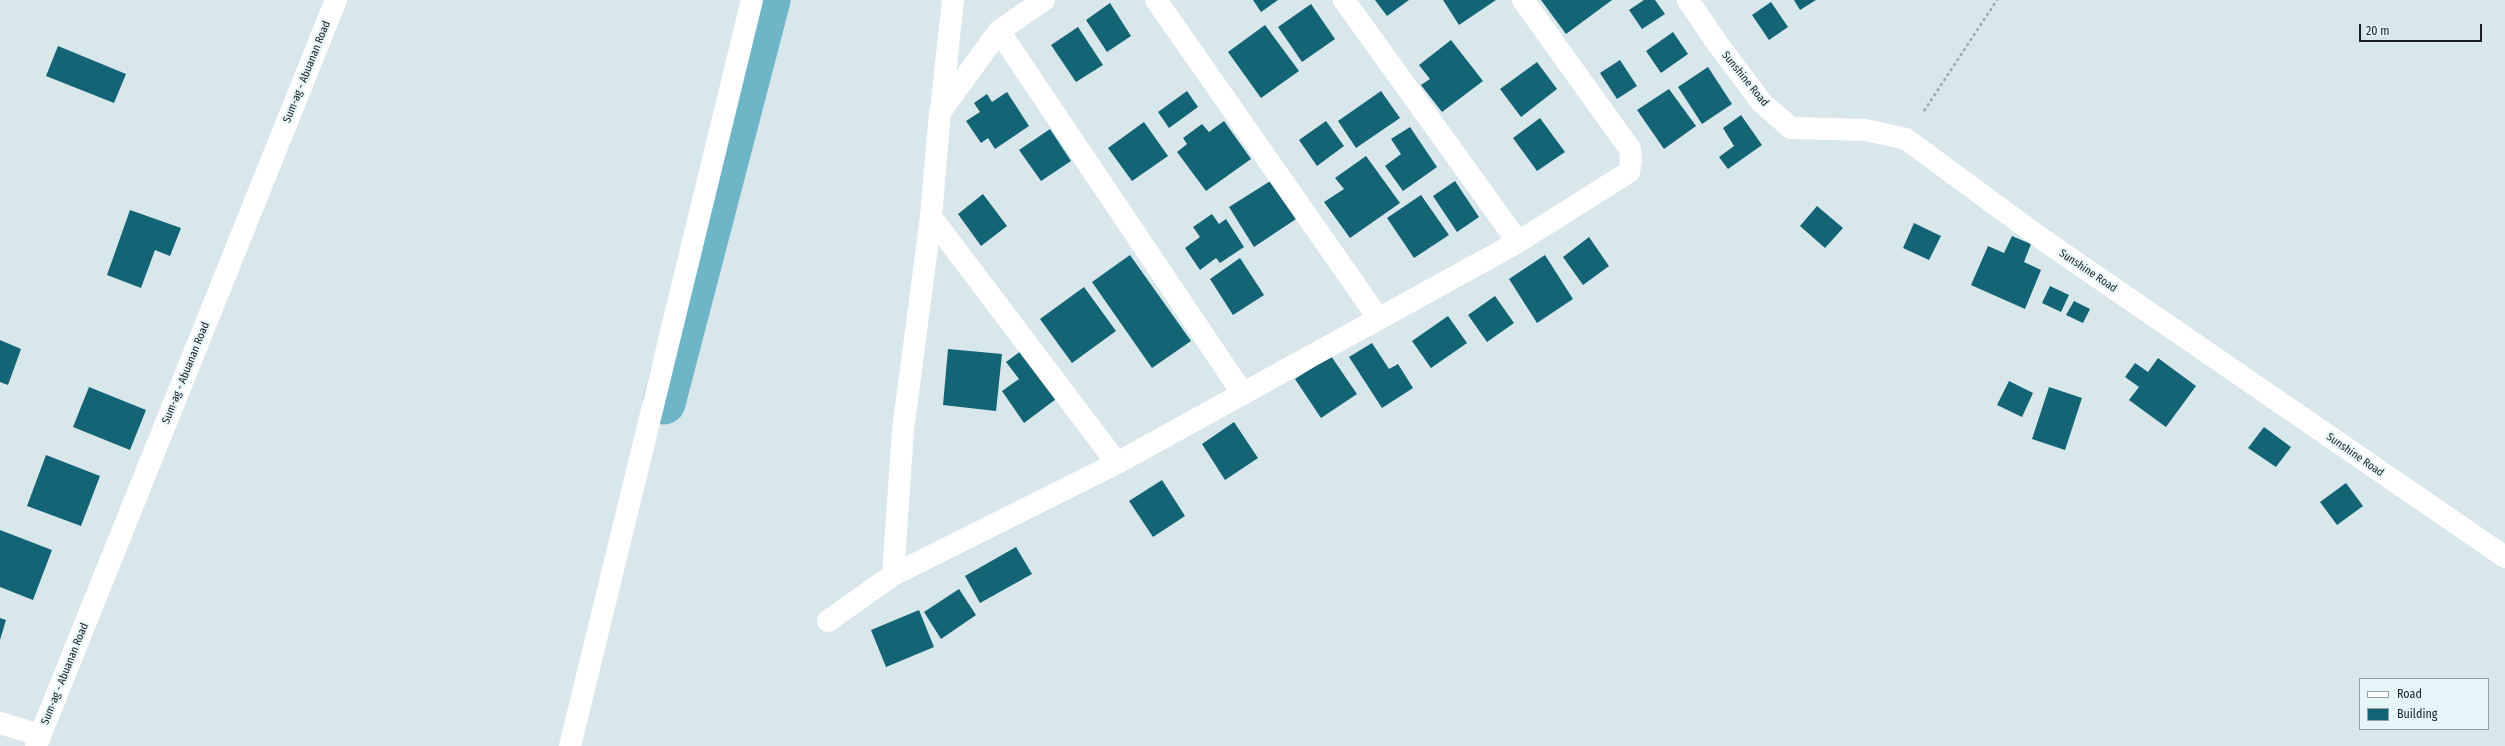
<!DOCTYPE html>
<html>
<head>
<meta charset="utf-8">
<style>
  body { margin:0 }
  #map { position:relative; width:2505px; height:746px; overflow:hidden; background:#d8e7eb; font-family:"Fira Sans Condensed",sans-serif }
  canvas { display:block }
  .legend { position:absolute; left:2359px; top:678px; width:130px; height:52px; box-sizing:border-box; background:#e5f5f8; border:1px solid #94a0a2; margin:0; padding:5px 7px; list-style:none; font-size:12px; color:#1a2021 }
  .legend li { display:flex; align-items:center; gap:8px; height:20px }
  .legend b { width:20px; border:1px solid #94a0a2 }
  .scale { position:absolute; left:2359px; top:24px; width:123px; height:18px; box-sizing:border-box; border:2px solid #1a2021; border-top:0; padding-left:5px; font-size:12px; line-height:14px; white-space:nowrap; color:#1a2021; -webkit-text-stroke:3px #e5f5f8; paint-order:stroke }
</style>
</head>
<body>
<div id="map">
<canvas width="2505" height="746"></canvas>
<ul class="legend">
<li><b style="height:5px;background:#fff"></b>Road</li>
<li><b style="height:11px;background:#136474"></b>Building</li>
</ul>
<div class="scale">20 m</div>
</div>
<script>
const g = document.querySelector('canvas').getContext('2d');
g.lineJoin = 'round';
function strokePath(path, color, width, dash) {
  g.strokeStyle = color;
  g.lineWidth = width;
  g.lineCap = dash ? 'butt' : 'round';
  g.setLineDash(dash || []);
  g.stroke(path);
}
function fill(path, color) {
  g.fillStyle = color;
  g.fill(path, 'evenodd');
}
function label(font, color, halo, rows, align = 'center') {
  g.font = font + ' "Fira Sans Condensed",sans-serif';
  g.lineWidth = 4;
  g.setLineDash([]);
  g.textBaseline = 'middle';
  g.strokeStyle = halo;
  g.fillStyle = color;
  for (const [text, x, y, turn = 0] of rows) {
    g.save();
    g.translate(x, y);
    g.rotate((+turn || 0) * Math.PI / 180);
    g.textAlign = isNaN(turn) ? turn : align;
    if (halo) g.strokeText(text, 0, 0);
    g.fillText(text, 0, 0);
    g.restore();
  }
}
strokePath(new Path2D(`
  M 664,403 L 769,0`), '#6eb6c7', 43);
fill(new Path2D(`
  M 1253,0 L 1278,0 L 1261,12 Z
  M 1375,0 L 1409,0 L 1387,16 Z
  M 1443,0 L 1496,0 L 1459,25 Z
  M 1541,0 L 1612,0 L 1566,34 Z
  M 1644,0 L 1655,0 L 1665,14 L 1642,29 L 1629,10 Z
  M 1794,0 L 1816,0 L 1800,10 Z
  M 1771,2 L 1788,27 L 1769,40 L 1752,15 Z
  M 1110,3 L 1131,36 L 1107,52 L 1086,20 Z
  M 1311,4 L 1335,39 L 1302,62 L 1278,27 Z
  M 1265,25 L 1299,71 L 1261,98 L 1228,52 Z
  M 1078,27 L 1103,65 L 1076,82 L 1051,45 Z
  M 1673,32 L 1688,54 L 1661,73 L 1646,51 Z
  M 1451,40 L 1483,81 L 1442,112 L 1421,85 L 1430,79 L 1419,65 Z
  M 58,46 L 126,74 L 114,103 L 46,76 Z
  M 1620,60 L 1637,86 L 1617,99 L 1600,73 Z
  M 1537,62 L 1557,89 L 1521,117 L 1500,89 Z
  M 1708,67 L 1732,104 L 1702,124 L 1678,87 Z
  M 1669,89 L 1696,126 L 1664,149 L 1637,110 Z
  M 1187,91 L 1198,107 L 1169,128 L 1158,112 Z
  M 1381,91 L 1400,118 L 1356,148 L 1338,121 Z
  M 1007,92 L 1029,126 L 995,149 L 988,138 L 981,143 L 966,121 L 980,112 L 974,103 L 987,94 L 992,102 Z
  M 1741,115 L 1762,145 L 1728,169 L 1719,157 L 1734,146 L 1723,128 Z
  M 1540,118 L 1565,152 L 1537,171 L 1513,138 Z
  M 1224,121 L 1251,159 L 1206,191 L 1177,152 L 1187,144 L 1183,138 L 1202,124 L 1209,132 Z
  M 1326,121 L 1344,146 L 1317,166 L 1299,140 Z
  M 1144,122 L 1168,156 L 1132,181 L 1108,148 Z
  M 1410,127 L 1437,167 L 1403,191 L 1385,166 L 1401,154 L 1391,139 Z
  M 1050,129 L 1071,161 L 1041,181 L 1019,150 Z
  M 1366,156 L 1400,203 L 1350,238 L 1324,202 L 1344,189 L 1335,178 Z
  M 1272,180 L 1296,219 L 1254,247 L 1229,207 Z
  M 1455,181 L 1479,217 L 1457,232 L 1433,196 Z
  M 983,194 L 1007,226 L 981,246 L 958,214 Z
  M 1421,195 L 1449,235 L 1414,258 L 1387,218 Z
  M 1817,206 L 1843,228 L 1825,248 L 1800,226 Z
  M 130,210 L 181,228 L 170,256 L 155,250 L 141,288 L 107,275 Z
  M 1212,214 L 1219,224 L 1226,219 L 1244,247 L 1220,263 L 1216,258 L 1200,270 L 1185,248 L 1200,237 L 1193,227 Z
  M 1914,223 L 1941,236 L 1929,260 L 1903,248 Z
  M 2012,236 L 2031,244 L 2024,262 L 2041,270 L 2025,309 L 1971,285 L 1988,246 L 2004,253 Z
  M 1589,237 L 1609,266 L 1583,285 L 1563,257 Z
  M 1130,255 L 1191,341 L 1152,368 L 1092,282 Z
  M 1545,255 L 1573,299 L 1537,323 L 1509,279 Z
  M 1240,258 L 1264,295 L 1233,315 L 1210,279 Z
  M 2050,286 L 2069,295 L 2061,312 L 2042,303 Z
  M 1084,287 L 1116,331 L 1072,363 L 1040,319 Z
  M 1495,296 L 1514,323 L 1487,342 L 1468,315 Z
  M 2074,301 L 2090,309 L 2083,323 L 2066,315 Z
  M 1448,316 L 1467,343 L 1431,368 L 1412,341 Z
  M 0,340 L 21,349 L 8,385 L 0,382 Z
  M 1372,343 L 1389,369 L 1398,364 L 1413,388 L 1382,408 L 1349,357 Z
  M 948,349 L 1002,354 L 996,411 L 943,405 Z
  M 1021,351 L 1056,399 L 1024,423 L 1002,391 L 1019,379 L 1006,362 Z
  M 1331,356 L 1357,394 L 1321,418 L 1295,379 Z
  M 2158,358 L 2196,386 L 2166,427 L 2129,400 L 2139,387 L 2125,377 L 2135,363 L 2148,372 Z
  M 2009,381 L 2033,393 L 2022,417 L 1997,405 Z
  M 89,387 L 146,410 L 130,450 L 73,427 Z
  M 2049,387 L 2082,398 L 2065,450 L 2032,439 Z
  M 1234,422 L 1258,458 L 1225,480 L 1202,444 Z
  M 2264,427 L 2291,447 L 2276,467 L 2248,448 Z
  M 46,455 L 100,476 L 81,526 L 27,506 Z
  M 1162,480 L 1185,516 L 1153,537 L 1129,501 Z
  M 2346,483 L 2363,506 L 2337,525 L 2320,502 Z
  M 0,530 L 52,550 L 33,600 L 0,587 Z
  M 1016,547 L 1032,574 L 980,603 L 965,576 Z
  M 959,589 L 976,615 L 941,639 L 924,612 Z
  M 919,610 L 934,647 L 886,667 L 871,630 Z
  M 0,618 L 6,620 L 0,640 Z`), '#136474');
strokePath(new Path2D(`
  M 1924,111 L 1997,0`), '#9ca8ab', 2.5, [3, 3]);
strokePath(new Path2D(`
  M 1156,0 L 1379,319
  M 1344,0 L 1518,242
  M 1688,0 L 1717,43 L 1762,103 L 1791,128 L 1866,130 L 1906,139 L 2042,239 L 2505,557
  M 999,31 L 1243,394
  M 941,110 L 953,0
  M 931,217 L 1117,463
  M 893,575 L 903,430 L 931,217 L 940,112 L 999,31 L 1044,0
  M 828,621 L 893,575 L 1117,463 L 1518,242 L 1629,172 L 1631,161 L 1630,149 L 1523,0
  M 0,723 L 40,735
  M 570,746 L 752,0`), '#fff', 22);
strokePath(new Path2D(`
  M 36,746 L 336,0`), '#fff', 22);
label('11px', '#1a2021', '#e5f5f8', [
  ["Sum-ag - Abuanan Road",307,72,-68],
  ["Sunshine Road",1745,79,51],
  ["Sunshine Road",2088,271,34],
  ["Sum-ag - Abuanan Road",186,373,-68],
  ["Sunshine Road",2355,455,35],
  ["Sum-ag - Abuanan Road",65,674,-68]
]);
</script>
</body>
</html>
